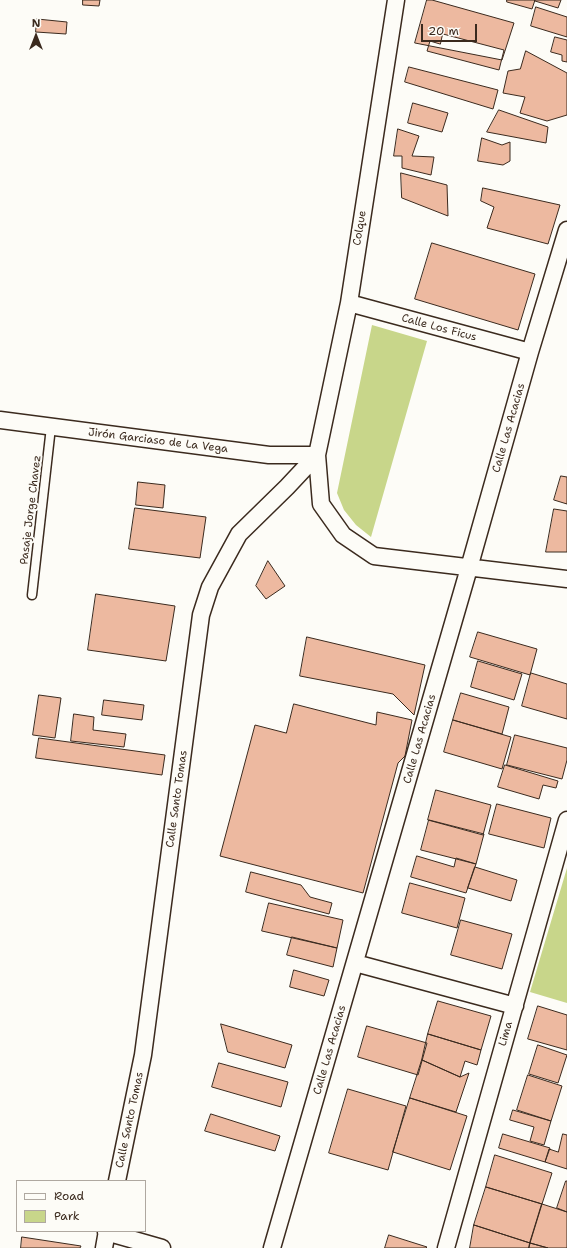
<!DOCTYPE html>
<html>
<head>
<meta charset="utf-8">
<style>
  body { margin:0 }
  #map { position:relative; width:567px; height:1248px; overflow:hidden; background:#fdfcf7; font-family:"Shantell Sans",sans-serif }
  canvas { display:block }
  .legend { position:absolute; left:16px; top:1180px; width:130px; height:52px; box-sizing:border-box; background:#fdfcf7; border:1px solid #afa8a0; margin:0; padding:5px 7px; list-style:none; font-size:12px; color:#3b2a1e }
  .legend li { display:flex; align-items:center; gap:8px; height:20px }
  .legend b { width:20px; border:1px solid #afa8a0 }
  .north { position:absolute; left:16px; top:16px; width:40px; height:40px; -webkit-text-stroke:3px #fdfcf7; paint-order:stroke; rotate:0deg; font-size:11px; font-weight:700; line-height:16px; text-align:center; color:#3b2a1e }
  .north::after { content:''; display:block; margin:auto; width:14px; height:18px; background:#3b2a1e; clip-path:polygon(50% 0,100% 100%,50% 72%,0 100%) }
  .scale { position:absolute; left:421px; top:24px; width:56px; height:18px; box-sizing:border-box; border:2px solid #3b2a1e; border-top:0; padding-left:5px; font-size:12px; line-height:14px; white-space:nowrap; color:#3b2a1e; -webkit-text-stroke:3px #fdfcf7; paint-order:stroke }
</style>
</head>
<body>
<div id="map">
<canvas width="567" height="1248"></canvas>
<ul class="legend">
<li><b style="height:5px;background:#fdfcf7"></b>Road</li>
<li><b style="height:11px;background:#c8d68a"></b>Park</li>
</ul>
<div class="north">N</div>
<div class="scale">20 m</div>
</div>
<script>
const g = document.querySelector('canvas').getContext('2d');
g.lineJoin = 'round';
function fill(path, color) {
  g.fillStyle = color;
  g.fill(path, 'evenodd');
}
function strokePath(path, color, width, dash) {
  g.strokeStyle = color;
  g.lineWidth = width;
  g.lineCap = dash ? 'butt' : 'round';
  g.setLineDash(dash || []);
  g.stroke(path);
}
function label(font, color, halo, rows, align = 'center') {
  g.font = font + ' "Shantell Sans",sans-serif';
  g.lineWidth = 4;
  g.setLineDash([]);
  g.textBaseline = 'middle';
  g.strokeStyle = halo;
  g.fillStyle = color;
  for (const [text, x, y, turn = 0] of rows) {
    g.save();
    g.translate(x, y);
    g.rotate((+turn || 0) * Math.PI / 180);
    g.textAlign = isNaN(turn) ? turn : align;
    if (halo) g.strokeText(text, 0, 0);
    g.fillText(text, 0, 0);
    g.restore();
  }
}
fill(new Path2D(`
  M 372,325 L 427,341 L 371,537 L 356,525 L 344,510 L 337,493 Z
  M 567,868 L 567,1003 L 530,992 Z`), '#c8d68a');
const building = new Path2D(`
  M 83,0 L 100,0 L 99,6 L 83,5 Z
  M 427,0 L 432,0 L 514,23 L 502,60 L 415,43 Z
  M 507,0 L 535,0 L 532,9 L 507,2 Z
  M 535,0 L 561,0 L 558,8 L 535,1 Z
  M 536,7 L 567,17 L 567,37 L 531,26 Z
  M 37,19 L 67,22 L 66,34 L 36,32 Z
  M 443,34 L 504,50 L 499,70 L 427,51 L 430,41 L 440,44 Z
  M 555,37 L 567,40 L 567,62 L 562,61 L 562,55 L 551,52 Z
  M 526,51 L 567,73 L 567,115 L 547,121 L 520,113 L 525,97 L 503,93 L 508,71 L 520,69 Z
  M 409,67 L 498,90 L 493,109 L 405,82 Z
  M 413,103 L 448,113 L 442,132 L 408,123 Z
  M 499,110 L 548,127 L 546,143 L 487,132 Z
  M 398,129 L 419,136 L 412,156 L 434,157 L 431,175 L 402,168 L 402,156 L 394,156 Z
  M 482,138 L 502,145 L 510,142 L 510,161 L 503,165 L 478,161 Z
  M 401,173 L 447,185 L 448,216 L 402,198 Z
  M 483,188 L 560,205 L 548,244 L 487,228 L 494,207 L 481,201 Z
  M 432,243 L 535,274 L 518,330 L 415,299 Z
  M 561,476 L 567,477 L 567,504 L 554,500 Z
  M 138,482 L 165,485 L 163,508 L 136,505 Z
  M 135,508 L 206,517 L 200,558 L 129,549 Z
  M 554,509 L 567,511 L 567,552 L 546,552 Z
  M 268,561 L 285,586 L 266,599 L 256,586 Z
  M 96,594 L 175,606 L 166,661 L 88,650 Z
  M 478,632 L 537,649 L 530,675 L 470,657 Z
  M 307,637 L 425,665 L 414,715 L 393,694 L 300,676 Z
  M 478,661 L 522,674 L 514,700 L 471,687 Z
  M 531,673 L 567,684 L 567,719 L 522,706 Z
  M 461,693 L 509,707 L 502,734 L 453,720 Z
  M 39,695 L 61,698 L 55,738 L 33,735 Z
  M 104,700 L 144,705 L 142,720 L 102,715 Z
  M 294,704 L 376,725 L 377,712 L 412,720 L 405,756 L 398,763 L 363,893 L 220,856 L 255,725 L 286,733 Z
  M 74,714 L 94,717 L 93,730 L 126,734 L 124,747 L 71,741 Z
  M 453,720 L 511,737 L 502,769 L 444,752 Z
  M 515,735 L 567,748 L 567,760 L 562,779 L 507,765 Z
  M 39,738 L 165,755 L 162,775 L 36,758 Z
  M 505,765 L 558,781 L 556,788 L 543,785 L 539,799 L 498,787 Z
  M 436,790 L 491,805 L 483,835 L 428,820 Z
  M 497,804 L 551,818 L 544,848 L 489,834 Z
  M 429,820 L 484,834 L 476,864 L 421,850 Z
  M 417,856 L 454,867 L 456,858 L 476,864 L 466,893 L 411,877 Z
  M 475,867 L 517,880 L 511,901 L 468,888 Z
  M 251,872 L 301,885 L 310,897 L 332,903 L 329,914 L 246,892 Z
  M 410,883 L 465,898 L 457,928 L 402,913 Z
  M 269,903 L 343,920 L 337,948 L 262,931 Z
  M 461,920 L 512,934 L 502,969 L 451,955 Z
  M 292,937 L 337,948 L 333,967 L 287,955 Z
  M 294,970 L 329,980 L 324,996 L 290,987 Z
  M 438,1001 L 491,1016 L 481,1050 L 428,1034 Z
  M 538,1006 L 567,1015 L 567,1050 L 528,1039 Z
  M 221,1024 L 292,1045 L 285,1068 L 228,1052 Z
  M 367,1026 L 427,1043 L 418,1075 L 358,1057 Z
  M 428,1034 L 481,1050 L 477,1065 L 465,1061 L 460,1077 L 422,1060 Z
  M 538,1045 L 567,1055 L 558,1083 L 529,1074 Z
  M 422,1060 L 460,1077 L 469,1073 L 456,1112 L 410,1098 Z
  M 219,1063 L 288,1082 L 281,1107 L 212,1087 Z
  M 528,1075 L 562,1086 L 551,1121 L 517,1110 Z
  M 348,1089 L 406,1106 L 388,1170 L 329,1153 Z
  M 410,1098 L 467,1116 L 450,1170 L 393,1152 Z
  M 513,1110 L 551,1121 L 544,1145 L 530,1141 L 534,1127 L 510,1120 Z
  M 211,1114 L 280,1136 L 275,1151 L 205,1131 Z
  M 503,1134 L 550,1148 L 545,1162 L 499,1148 Z
  M 563,1134 L 567,1135 L 567,1169 L 545,1162 L 549,1149 L 558,1152 Z
  M 495,1155 L 552,1173 L 542,1204 L 486,1187 Z
  M 566,1181 L 567,1181 L 567,1212 L 557,1208 Z
  M 486,1187 L 542,1204 L 530,1243 L 474,1225 Z
  M 542,1204 L 567,1212 L 567,1248 L 548,1248 L 530,1243 Z
  M 474,1225 L 530,1243 L 529,1248 L 470,1248 Z
  M 389,1235 L 427,1247 L 426,1248 L 385,1248 Z
  M 22,1237 L 81,1246 L 80,1248 L 21,1248 Z
  M 530,1243 L 548,1248 L 529,1248 Z`);
fill(building, '#edb9a0');
strokePath(building, '#3b2a1e', 1);
const lane = new Path2D(`
  M 32,595 L 51,427`);
const street = new Path2D(`
  M 396,0 L 349,303 L 317,455 L 321,504 L 343,535 L 374,556 L 567,579
  M 349,303 L 530,352
  M 0,420 L 269,455 L 317,455
  M 355,963 L 515,1006
  M 117,1181 L 143,1055 L 201,615 L 210,587 L 239,534 L 287,487 L 317,455
  M 106,1232 L 162,1248
  M 104,1248 L 107,1231
  M 272,1248 L 469,568 L 530,352 L 567,230
  M 446,1248 L 567,820`);
strokePath(lane, '#3b2a1e', 11);
strokePath(street, '#3b2a1e', 19);
strokePath(lane, '#fdfcf7', 8);
strokePath(street, '#fdfcf7', 16);
label('11px', '#3b2a1e', '#fdfcf7', [
  ["Colque",360,228,-81],
  ["Calle Los Ficus",439,328,15],
  ["Calle Las Acacias",509,428,-74],
  ["Jirón Garciaso de La Vega",158,441,7],
  ["Pasaje Jorge Chavez",31,510,-83],
  ["Calle Las Acacias",420,739,-74],
  ["Calle Santo Tomas",177,799,-82],
  ["Lima",506,1034,-74],
  ["Calle Las Acacias",330,1050,-74],
  ["Calle Santo Tomas",130,1120,-78]
]);
</script>
</body>
</html>
